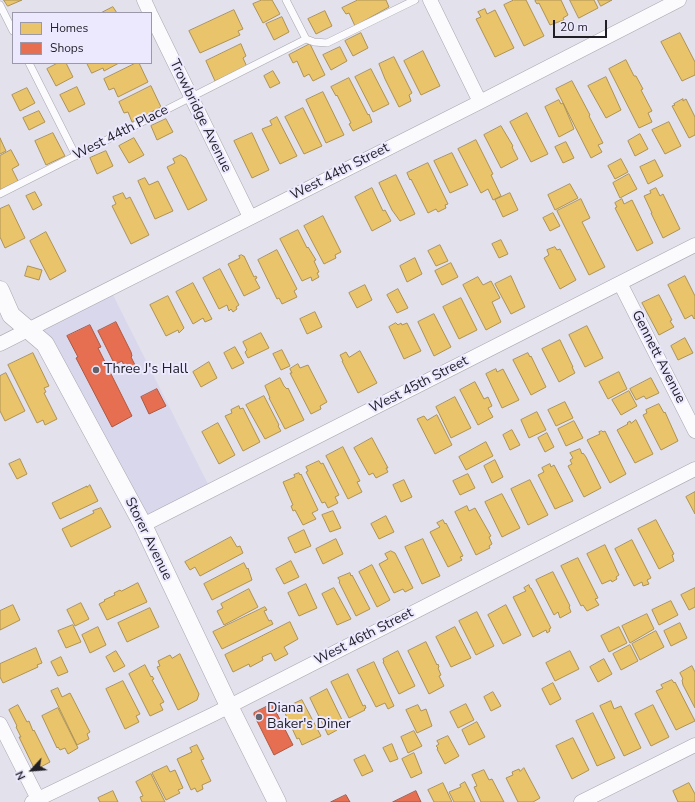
<!DOCTYPE html>
<html>
<head>
<meta charset="utf-8">
<style>
  body { margin:0 }
  #map { position:relative; width:695px; height:802px; overflow:hidden; background:#e2e1ec; font-family:"Nunito Sans",sans-serif }
  canvas { display:block }
  .legend { position:absolute; left:12px; top:12px; width:140px; height:52px; box-sizing:border-box; background:#ece9ff; border:1px solid #9a98a9; margin:0; padding:5px 7px; list-style:none; font-size:12px; color:#201f27 }
  .legend li { display:flex; align-items:center; gap:8px; height:20px }
  .legend b { width:20px; border:1px solid #9a98a9 }
  .north { position:absolute; left:12px; top:750px; width:40px; height:40px; -webkit-text-stroke:3px #ece9ff; paint-order:stroke; rotate:244deg; font-size:11px; font-weight:700; line-height:16px; text-align:center; color:#201f27 }
  .north::after { content:''; display:block; margin:auto; width:14px; height:18px; background:#201f27; clip-path:polygon(50% 0,100% 100%,50% 72%,0 100%) }
  .scale { position:absolute; left:553px; top:20px; width:54px; height:18px; box-sizing:border-box; border:2px solid #201f27; border-top:0; padding-left:5px; font-size:12px; line-height:14px; white-space:nowrap; color:#201f27; -webkit-text-stroke:3px #ece9ff; paint-order:stroke }
</style>
</head>
<body>
<div id="map">
<canvas width="695" height="802"></canvas>
<ul class="legend">
<li><b style="height:11px;background:#e9c46a"></b>Homes</li>
<li><b style="height:11px;background:#e76f51"></b>Shops</li>
</ul>
<div class="north">N</div>
<div class="scale">20 m</div>
</div>
<script>
const g = document.querySelector('canvas').getContext('2d');
g.lineJoin = 'round';
function fill(path, color) {
  g.fillStyle = color;
  g.fill(path, 'evenodd');
}
function strokePath(path, color, width, dash) {
  g.strokeStyle = color;
  g.lineWidth = width;
  g.lineCap = dash ? 'butt' : 'round';
  g.setLineDash(dash || []);
  g.stroke(path);
}
function label(font, color, halo, rows, align = 'center') {
  g.font = font + ' "Nunito Sans",sans-serif';
  g.lineWidth = 4;
  g.setLineDash([]);
  g.textBaseline = 'middle';
  g.strokeStyle = halo;
  g.fillStyle = color;
  for (const [text, x, y, turn = 0] of rows) {
    g.save();
    g.translate(x, y);
    g.rotate((+turn || 0) * Math.PI / 180);
    g.textAlign = isNaN(turn) ? turn : align;
    if (halo) g.strokeText(text, 0, 0);
    g.fillText(text, 0, 0);
    g.restore();
  }
}
fill(new Path2D(`
  M 110,289 L 211,490 L 143,525 L 29,330 Z`), '#d9d7eb');
const homes = new Path2D(`
  M 4,0 L 22,0 L 8,6 Z
  M 262,0 L 272,0 L 280,14 L 263,23 L 253,4 Z
  M 358,0 L 386,0 L 389,7 L 355,26 L 349,13 L 346,14 L 342,8 Z
  M 514,0 L 526,0 L 544,36 L 524,46 L 504,5 Z
  M 537,0 L 561,0 L 568,15 L 563,18 L 564,20 L 550,25 L 539,3 L 537,4 L 535,1 Z
  M 570,0 L 594,0 L 598,8 L 579,18 Z
  M 598,0 L 612,0 L 601,6 Z
  M 113,7 L 117,13 L 101,13 Z
  M 485,9 L 487,14 L 495,10 L 514,48 L 495,57 L 476,19 L 481,17 L 478,12 Z
  M 234,10 L 243,29 L 238,31 L 240,35 L 200,53 L 189,31 Z
  M 325,11 L 332,26 L 316,34 L 308,19 Z
  M 282,17 L 289,32 L 274,40 L 266,24 Z
  M 361,33 L 368,48 L 353,56 L 345,41 Z
  M 680,33 L 695,62 L 695,75 L 682,81 L 661,42 Z
  M 241,44 L 246,56 L 243,58 L 247,67 L 215,81 L 206,61 Z
  M 310,44 L 325,75 L 313,81 L 309,74 L 304,77 L 297,61 L 293,63 L 289,55 Z
  M 340,47 L 347,61 L 331,70 L 323,55 Z
  M 423,51 L 440,86 L 421,95 L 404,61 Z
  M 394,57 L 412,93 L 409,95 L 411,101 L 399,107 L 385,79 L 379,64 Z
  M 626,60 L 634,76 L 636,76 L 643,89 L 641,90 L 652,111 L 648,113 L 652,122 L 639,128 L 609,69 Z
  M 58,63 L 66,63 L 73,77 L 56,86 L 47,69 Z
  M 87,63 L 119,63 L 104,71 L 103,68 L 92,73 Z
  M 136,63 L 139,63 L 148,82 L 118,97 L 114,88 L 109,90 L 104,79 Z
  M 371,69 L 389,104 L 373,112 L 355,77 Z
  M 273,71 L 280,83 L 270,88 L 264,76 Z
  M 606,77 L 621,110 L 606,118 L 588,86 Z
  M 349,78 L 368,115 L 369,114 L 372,122 L 353,131 L 349,124 L 351,123 L 337,95 L 336,96 L 331,87 Z
  M 572,81 L 590,115 L 589,116 L 603,143 L 598,145 L 602,152 L 591,158 L 556,89 Z
  M 151,86 L 161,107 L 132,122 L 128,112 L 124,113 L 119,102 Z
  M 77,87 L 85,104 L 69,112 L 60,95 Z
  M 27,88 L 35,103 L 20,111 L 12,95 Z
  M 323,92 L 344,135 L 326,143 L 306,100 Z
  M 683,99 L 683,101 L 686,99 L 695,117 L 695,135 L 689,138 L 672,106 L 675,105 L 674,104 Z
  M 559,100 L 561,104 L 563,103 L 574,129 L 559,137 L 545,107 Z
  M 303,108 L 322,146 L 304,154 L 285,117 Z
  M 39,111 L 45,122 L 29,130 L 23,118 Z
  M 527,113 L 548,154 L 531,162 L 510,122 Z
  M 277,117 L 297,156 L 280,164 L 262,129 L 272,125 L 270,121 Z
  M 166,119 L 173,132 L 157,140 L 151,126 Z
  M 669,122 L 681,146 L 665,154 L 652,130 Z
  M 501,126 L 513,146 L 512,147 L 518,159 L 501,168 L 484,135 Z
  M 53,133 L 65,156 L 46,165 L 35,141 Z
  M 252,133 L 269,170 L 252,178 L 234,141 Z
  M 640,134 L 648,149 L 635,156 L 628,141 Z
  M 0,138 L 6,151 L 0,154 Z
  M 134,138 L 144,155 L 129,163 L 119,146 Z
  M 476,140 L 493,174 L 491,175 L 501,196 L 493,200 L 488,189 L 481,193 L 458,149 Z
  M 566,142 L 574,158 L 563,163 L 555,147 Z
  M 11,150 L 19,165 L 12,169 L 18,181 L 0,190 L 0,156 Z
  M 106,151 L 113,166 L 97,174 L 90,158 Z
  M 452,153 L 468,185 L 450,193 L 434,161 Z
  M 181,155 L 186,158 L 207,200 L 188,210 L 167,167 L 175,163 L 173,159 Z
  M 621,159 L 628,172 L 615,179 L 608,166 Z
  M 655,160 L 663,176 L 648,184 L 640,167 Z
  M 428,163 L 448,204 L 445,205 L 446,208 L 438,212 L 436,209 L 428,213 L 411,179 L 410,180 L 407,173 Z
  M 629,174 L 637,189 L 620,198 L 613,183 Z
  M 396,175 L 415,214 L 400,221 L 392,210 L 379,183 Z
  M 145,178 L 149,185 L 158,181 L 173,211 L 155,219 L 138,181 Z
  M 570,184 L 578,198 L 555,210 L 548,195 Z
  M 372,188 L 383,211 L 385,210 L 391,221 L 372,231 L 355,197 Z
  M 656,188 L 660,196 L 663,194 L 680,229 L 663,238 L 651,213 L 652,213 L 644,196 L 651,193 L 650,191 Z
  M 35,192 L 42,205 L 33,210 L 26,196 Z
  M 123,193 L 126,199 L 130,197 L 149,235 L 131,244 L 112,206 L 116,204 L 113,197 Z
  M 510,193 L 518,210 L 503,217 L 495,200 Z
  M 581,199 L 590,218 L 582,222 L 605,267 L 589,275 L 557,211 Z
  M 622,199 L 624,204 L 632,200 L 653,243 L 637,251 L 615,208 L 617,207 L 615,203 Z
  M 9,205 L 25,238 L 5,248 L 0,237 L 0,209 Z
  M 553,213 L 560,226 L 550,231 L 543,218 Z
  M 323,216 L 341,252 L 335,255 L 336,258 L 324,264 L 304,226 Z
  M 298,230 L 307,248 L 308,247 L 316,260 L 314,261 L 319,272 L 317,273 L 319,277 L 312,281 L 311,277 L 302,281 L 280,239 Z
  M 46,232 L 66,271 L 50,280 L 30,241 Z
  M 501,240 L 508,254 L 499,258 L 492,244 Z
  M 440,245 L 448,261 L 436,266 L 428,251 Z
  M 555,247 L 557,250 L 560,249 L 576,280 L 560,289 L 544,258 L 549,255 L 547,250 Z
  M 277,250 L 297,289 L 294,291 L 297,297 L 282,304 L 279,298 L 277,299 L 258,260 Z
  M 242,255 L 243,256 L 244,256 L 254,277 L 256,276 L 257,278 L 255,279 L 260,288 L 244,296 L 228,264 L 240,258 L 239,256 Z
  M 415,258 L 422,274 L 407,282 L 400,266 Z
  M 451,263 L 458,277 L 442,285 L 435,271 Z
  M 28,266 L 42,270 L 39,280 L 25,276 Z
  M 220,269 L 239,305 L 236,307 L 237,309 L 233,312 L 231,309 L 229,311 L 227,305 L 219,309 L 203,278 Z
  M 511,276 L 525,307 L 511,314 L 495,284 Z
  M 685,276 L 695,296 L 695,318 L 694,319 L 692,315 L 685,319 L 668,285 Z
  M 478,277 L 483,285 L 491,281 L 500,298 L 492,302 L 501,322 L 486,330 L 463,285 Z
  M 193,283 L 212,319 L 205,322 L 203,318 L 193,324 L 176,292 Z
  M 365,285 L 372,300 L 357,308 L 349,293 Z
  M 398,289 L 408,308 L 397,313 L 387,295 Z
  M 659,295 L 672,320 L 670,321 L 674,327 L 659,335 L 642,303 Z
  M 168,296 L 184,328 L 179,333 L 178,330 L 166,336 L 150,305 Z
  M 461,298 L 477,330 L 459,339 L 443,307 Z
  M 315,312 L 322,327 L 307,334 L 300,319 Z
  M 434,314 L 451,347 L 434,356 L 418,322 Z
  M 396,323 L 398,325 L 401,323 L 402,325 L 407,323 L 421,351 L 404,359 L 389,327 Z
  M 587,326 L 603,358 L 585,367 L 569,335 Z
  M 261,333 L 269,348 L 248,358 L 245,352 L 247,350 L 243,342 Z
  M 685,338 L 693,353 L 678,360 L 671,346 Z
  M 560,340 L 573,367 L 572,367 L 575,373 L 559,382 L 542,349 Z
  M 235,347 L 244,363 L 232,369 L 224,353 Z
  M 282,350 L 290,366 L 281,370 L 273,354 Z
  M 360,351 L 377,383 L 358,393 L 342,361 L 343,361 L 340,355 L 346,352 L 349,357 Z
  M 33,353 L 49,386 L 44,388 L 46,392 L 44,393 L 57,419 L 45,425 L 43,420 L 37,423 L 8,365 Z
  M 528,353 L 530,357 L 531,356 L 546,387 L 531,395 L 513,360 Z
  M 209,362 L 217,378 L 201,387 L 193,372 Z
  M 298,364 L 300,368 L 308,365 L 327,402 L 320,406 L 321,409 L 311,414 L 290,373 L 292,373 L 290,369 Z
  M 496,369 L 497,372 L 503,369 L 519,400 L 502,408 L 486,374 Z
  M 619,372 L 627,389 L 608,399 L 599,382 Z
  M 6,373 L 25,411 L 5,421 L 0,411 L 0,376 Z
  M 280,378 L 284,386 L 287,389 L 288,388 L 304,420 L 285,429 L 269,398 L 270,398 L 265,386 Z
  M 651,378 L 659,393 L 646,399 L 644,396 L 636,400 L 630,389 Z
  M 475,382 L 484,399 L 488,397 L 492,406 L 488,408 L 493,417 L 478,425 L 460,390 Z
  M 629,391 L 637,406 L 621,415 L 612,400 Z
  M 264,396 L 279,425 L 278,426 L 281,431 L 265,439 L 246,405 Z
  M 455,397 L 471,428 L 451,438 L 436,407 Z
  M 565,402 L 573,418 L 556,426 L 548,410 Z
  M 659,404 L 664,413 L 665,412 L 678,441 L 661,450 L 643,415 L 647,413 L 646,410 Z
  M 239,406 L 240,409 L 243,408 L 260,442 L 243,451 L 225,416 L 232,413 L 231,410 Z
  M 537,412 L 546,430 L 529,438 L 521,420 Z
  M 437,415 L 452,445 L 435,454 L 417,419 L 424,416 L 427,420 Z
  M 636,420 L 653,454 L 635,463 L 617,430 L 628,424 L 627,423 L 630,421 L 631,423 Z
  M 574,421 L 583,438 L 566,446 L 558,429 Z
  M 218,423 L 235,455 L 219,464 L 202,432 Z
  M 512,430 L 520,445 L 510,450 L 503,435 Z
  M 602,431 L 603,432 L 605,431 L 626,474 L 610,483 L 587,440 L 600,434 L 599,432 Z
  M 547,433 L 554,447 L 545,452 L 538,438 Z
  M 372,438 L 388,468 L 386,468 L 388,472 L 376,478 L 373,473 L 369,475 L 354,448 Z
  M 486,442 L 493,456 L 466,470 L 459,457 Z
  M 343,447 L 360,481 L 357,482 L 362,492 L 348,499 L 326,456 Z
  M 580,449 L 582,454 L 583,453 L 586,457 L 601,488 L 584,497 L 568,466 L 572,464 L 570,460 L 573,458 L 570,453 Z
  M 20,459 L 27,474 L 17,479 L 9,464 Z
  M 495,460 L 503,477 L 492,483 L 484,466 Z
  M 319,461 L 321,464 L 323,463 L 339,495 L 335,497 L 338,503 L 328,508 L 325,502 L 322,503 L 306,472 L 308,471 L 306,467 Z
  M 550,464 L 551,467 L 554,465 L 573,501 L 555,509 L 538,475 L 544,472 L 542,468 Z
  M 299,473 L 300,475 L 301,474 L 318,510 L 312,513 L 316,519 L 303,525 L 295,510 L 293,511 L 291,506 L 293,505 L 283,482 L 295,477 L 294,475 Z
  M 468,474 L 475,488 L 460,495 L 453,481 Z
  M 404,480 L 412,497 L 401,502 L 393,485 Z
  M 530,480 L 548,515 L 528,525 L 511,489 Z
  M 90,485 L 98,501 L 60,519 L 52,503 L 87,486 L 87,487 Z
  M 695,492 L 695,514 L 686,497 Z
  M 502,494 L 520,528 L 502,537 L 485,502 Z
  M 467,506 L 469,511 L 475,508 L 491,536 L 489,537 L 492,544 L 489,546 L 490,548 L 476,555 L 455,512 Z
  M 101,508 L 111,527 L 71,547 L 62,529 L 94,513 L 93,511 Z
  M 333,511 L 341,528 L 330,532 L 322,515 Z
  M 386,516 L 394,532 L 379,539 L 371,524 Z
  M 443,520 L 445,524 L 446,523 L 463,556 L 460,557 L 462,560 L 448,567 L 430,532 L 440,527 L 437,523 Z
  M 656,520 L 674,554 L 672,555 L 674,561 L 659,569 L 638,529 Z
  M 304,530 L 311,546 L 295,553 L 288,538 Z
  M 231,537 L 237,547 L 240,546 L 243,553 L 200,576 L 195,567 L 190,570 L 185,562 Z
  M 336,539 L 343,554 L 323,564 L 316,549 Z
  M 423,539 L 440,576 L 422,584 L 405,547 Z
  M 632,540 L 651,578 L 647,580 L 649,584 L 643,586 L 642,582 L 634,586 L 615,549 Z
  M 605,545 L 619,575 L 616,577 L 617,579 L 612,582 L 611,580 L 602,584 L 587,554 Z
  M 391,551 L 395,553 L 413,588 L 405,592 L 403,589 L 394,593 L 379,564 L 388,559 L 385,554 Z
  M 578,558 L 598,598 L 595,599 L 599,605 L 587,611 L 583,605 L 581,606 L 561,566 Z
  M 291,561 L 299,577 L 284,584 L 276,569 Z
  M 244,563 L 247,569 L 248,568 L 252,580 L 212,600 L 204,584 Z
  M 372,565 L 390,600 L 377,607 L 359,572 Z
  M 553,572 L 570,606 L 569,607 L 571,612 L 560,618 L 558,612 L 554,615 L 536,580 Z
  M 350,573 L 351,576 L 352,575 L 370,609 L 356,616 L 339,582 L 340,581 L 338,578 Z
  M 138,583 L 147,602 L 107,620 L 99,604 L 105,601 L 104,600 L 115,595 L 114,593 L 120,590 L 121,591 Z
  M 306,584 L 317,608 L 299,616 L 288,593 Z
  M 529,585 L 530,588 L 531,588 L 551,628 L 549,629 L 550,631 L 547,633 L 546,630 L 533,637 L 513,597 L 526,591 L 524,588 Z
  M 334,588 L 351,619 L 337,625 L 322,594 Z
  M 695,588 L 695,607 L 689,610 L 681,595 Z
  M 249,589 L 258,607 L 224,625 L 217,611 L 223,608 L 221,604 Z
  M 671,601 L 678,615 L 659,625 L 652,610 Z
  M 81,603 L 89,619 L 75,626 L 67,610 Z
  M 13,605 L 20,620 L 0,630 L 0,611 Z
  M 506,605 L 521,635 L 503,644 L 488,615 Z
  M 265,607 L 267,610 L 264,611 L 269,621 L 271,620 L 273,624 L 222,649 L 213,632 Z
  M 150,608 L 159,627 L 127,642 L 118,623 Z
  M 477,612 L 494,646 L 476,655 L 459,621 Z
  M 647,614 L 654,629 L 630,643 L 622,626 Z
  M 290,622 L 298,639 L 284,647 L 288,654 L 275,661 L 271,653 L 262,657 L 263,660 L 250,667 L 249,664 L 233,672 L 225,655 Z
  M 680,623 L 687,638 L 671,646 L 664,631 Z
  M 73,625 L 81,642 L 66,648 L 58,631 Z
  M 98,627 L 106,645 L 90,653 L 82,635 Z
  M 455,627 L 471,658 L 451,667 L 436,637 Z
  M 619,627 L 627,643 L 609,652 L 601,636 Z
  M 656,631 L 664,647 L 640,660 L 632,644 Z
  M 426,642 L 437,665 L 438,664 L 439,667 L 438,668 L 441,675 L 439,676 L 444,686 L 429,694 L 408,651 Z
  M 630,645 L 638,661 L 621,670 L 613,654 Z
  M 36,648 L 42,663 L 37,665 L 38,667 L 3,683 L 0,677 L 0,664 Z
  M 116,651 L 125,666 L 114,672 L 106,657 Z
  M 398,651 L 415,686 L 399,694 L 383,662 L 384,662 L 383,659 Z
  M 570,651 L 579,669 L 555,681 L 546,663 Z
  M 180,654 L 199,694 L 197,700 L 178,710 L 157,667 L 160,666 L 158,661 L 170,655 L 172,658 Z
  M 61,657 L 68,672 L 58,676 L 51,662 Z
  M 604,659 L 612,674 L 598,682 L 590,667 Z
  M 374,662 L 394,706 L 388,709 L 385,703 L 376,707 L 357,670 Z
  M 145,665 L 151,677 L 152,676 L 154,679 L 152,680 L 164,702 L 160,704 L 163,710 L 150,716 L 129,674 Z
  M 692,666 L 695,672 L 695,708 L 683,685 L 682,680 L 683,679 L 680,673 Z
  M 348,674 L 363,706 L 365,705 L 366,708 L 364,709 L 365,710 L 349,718 L 331,682 Z
  M 672,680 L 674,683 L 675,682 L 695,721 L 676,730 L 656,691 L 663,688 L 661,685 Z
  M 123,681 L 140,714 L 136,716 L 139,722 L 125,729 L 106,689 Z
  M 553,683 L 561,699 L 550,705 L 542,689 Z
  M 58,688 L 62,697 L 70,693 L 90,732 L 87,734 L 89,739 L 77,745 L 51,691 Z
  M 327,689 L 343,722 L 339,724 L 340,726 L 337,727 L 336,725 L 335,725 L 337,730 L 328,735 L 310,698 Z
  M 493,692 L 501,706 L 491,711 L 484,697 Z
  M 302,700 L 321,736 L 302,745 L 299,738 L 297,739 L 283,709 Z
  M 611,701 L 614,709 L 621,706 L 641,748 L 624,756 L 600,706 Z
  M 466,704 L 474,720 L 458,728 L 450,712 Z
  M 18,705 L 27,722 L 29,721 L 33,731 L 34,730 L 50,762 L 35,770 L 19,737 L 21,737 L 16,727 L 17,726 L 9,710 Z
  M 418,705 L 421,711 L 426,709 L 432,726 L 417,733 L 406,710 Z
  M 653,705 L 669,737 L 651,746 L 635,714 Z
  M 58,708 L 78,748 L 68,754 L 65,748 L 60,750 L 58,747 L 57,748 L 42,716 Z
  M 593,713 L 615,758 L 597,766 L 576,721 Z
  M 477,722 L 485,737 L 469,745 L 462,730 Z
  M 414,731 L 422,746 L 408,753 L 401,737 Z
  M 448,736 L 459,756 L 445,764 L 437,749 L 438,748 L 436,746 L 439,744 L 437,741 Z
  M 573,738 L 589,770 L 572,779 L 556,746 Z
  M 392,744 L 398,759 L 390,762 L 383,748 Z
  M 197,745 L 204,759 L 201,760 L 211,781 L 202,785 L 203,789 L 197,792 L 195,788 L 191,790 L 177,759 L 192,752 L 190,748 Z
  M 414,753 L 422,773 L 411,778 L 402,759 Z
  M 365,755 L 373,771 L 362,776 L 354,760 Z
  M 167,766 L 170,772 L 175,770 L 183,788 L 178,790 L 180,793 L 166,800 L 152,773 Z
  M 524,768 L 540,798 L 533,802 L 518,802 L 506,778 L 513,775 L 512,772 L 519,769 L 520,771 Z
  M 484,770 L 489,780 L 492,779 L 504,802 L 481,802 L 474,787 L 477,786 L 472,775 Z
  M 151,774 L 165,802 L 142,802 L 140,797 L 143,796 L 136,782 Z
  M 465,782 L 475,802 L 454,802 L 449,792 L 461,787 L 460,785 Z
  M 443,783 L 452,802 L 434,802 L 428,790 Z
  M 689,783 L 695,794 L 695,802 L 678,802 L 673,791 Z
  M 113,791 L 118,802 L 100,802 L 98,798 Z`);
fill(homes, '#e9c46a');
strokePath(homes, '#ad9256', 1);
const shops = new Path2D(`
  M 116,322 L 131,352 L 132,356 L 131,357 L 135,365 L 126,370 L 122,361 L 116,364 L 113,361 L 98,331 Z
  M 90,325 L 101,347 L 98,348 L 132,416 L 112,427 L 76,358 L 78,357 L 67,336 Z
  M 157,389 L 166,406 L 149,414 L 141,397 Z
  M 272,704 L 293,745 L 274,755 L 254,715 L 254,713 Z
  M 416,791 L 421,802 L 393,802 Z
  M 346,795 L 350,802 L 331,802 Z`);
fill(shops, '#e76f51');
strokePath(shops, '#ab5744', 1);
const service = new Path2D(`
  M 286,0 L 306,39
  M 0,5 L 13,31
  M 29,63 L 76,156
  M 0,194 L 306,39 L 314,42 L 327,43 L 415,0`);
const minor = new Path2D(`
  M 144,0 L 150,13
  M 430,0 L 480,102
  M 151,15 L 250,217
  M 620,283 L 695,431
  M 0,344 L 480,102 L 679,0
  M 143,525 L 695,245
  M 0,724 L 38,799
  M 32,802 L 214,714 L 695,469
  M 581,802 L 695,745`);
const tertiary = new Path2D(`
  M 0,290 L 11,315 L 45,344 L 143,525 L 229,706 L 277,802`);
strokePath(service, '#a8a7af', 8);
strokePath(minor, '#a8a7af', 15);
strokePath(tertiary, '#a8a7af', 19);
strokePath(service, '#fbfafc', 7);
strokePath(minor, '#fbfafc', 14);
strokePath(tertiary, '#fbfafc', 18);
for (const [x, y, r, color] of [
  [96,370,4,"#64636c"],
  [259,717,4,"#64636c"]
]) {
  const dot = new Path2D();
  dot.arc(x, y, r, 0, 2 * Math.PI);
  g.fillStyle = color;
  g.fill(dot);
  strokePath(dot, '#ece9ff', 1.5);
}
label('14px', '#201f27', '#ece9ff', [
  ["Trowbridge Avenue",200,116,64],
  ["West 44th Place",121,133,-27],
  ["West 44th Street",340,172,-27],
  ["Gennett Avenue",658,357,63],
  ["West 45th Street",419,385,-27],
  ["Storer Avenue",148,539,64],
  ["West 46th Street",364,637,-27]
]);
label('14px', '#201f27', '#ece9ff', [
  ["Three J's Hall",104,370],
  ["Diana",267,709],
  ["Baker's Diner",267,725]
], 'left');
</script>
</body>
</html>
